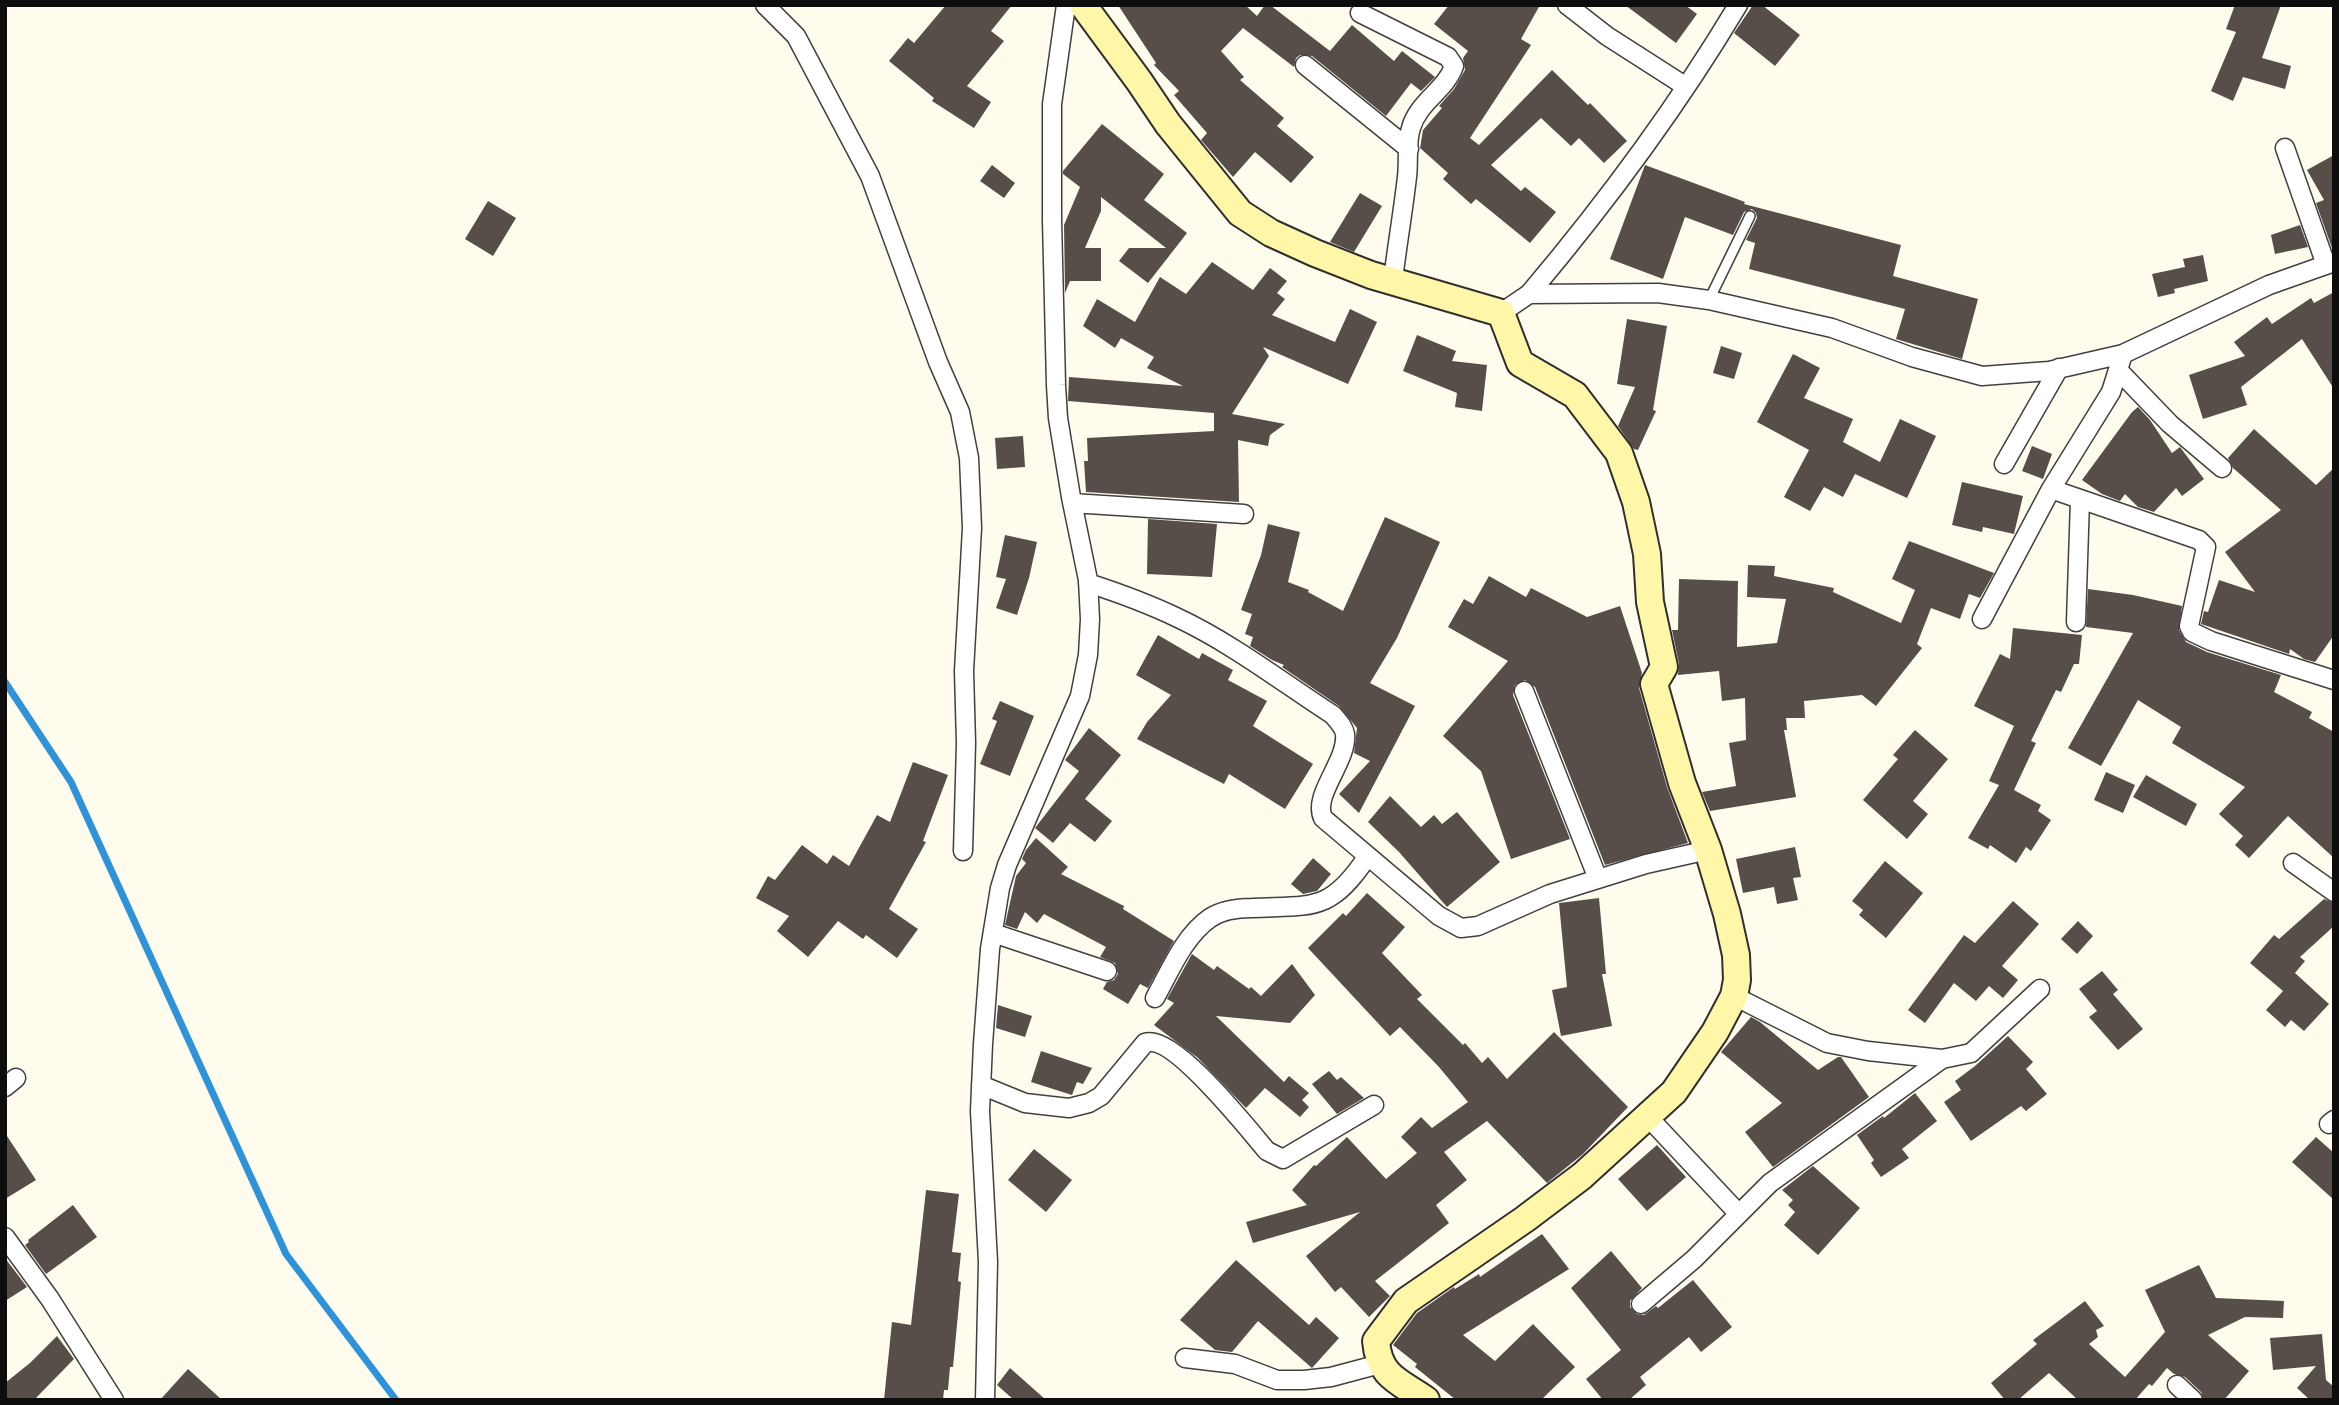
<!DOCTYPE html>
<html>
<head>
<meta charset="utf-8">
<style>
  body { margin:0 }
  #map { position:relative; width:2339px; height:1405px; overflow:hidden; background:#fffced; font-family:"Libre Baskerville",serif }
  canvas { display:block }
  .frame { position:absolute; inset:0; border:7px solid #0d0d0d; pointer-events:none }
</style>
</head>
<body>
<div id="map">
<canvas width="2339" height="1405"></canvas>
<div class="frame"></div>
</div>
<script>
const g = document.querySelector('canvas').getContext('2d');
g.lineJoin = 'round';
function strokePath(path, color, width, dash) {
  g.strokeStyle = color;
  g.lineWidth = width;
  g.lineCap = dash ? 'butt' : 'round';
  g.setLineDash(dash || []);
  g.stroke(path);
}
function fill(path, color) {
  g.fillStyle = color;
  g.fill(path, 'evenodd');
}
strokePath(new Path2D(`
  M 5,682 L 71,782 L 286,1254 L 396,1400`), '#2e93d8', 7);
fill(new Path2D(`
  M 946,5 L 1012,5 L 991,31 L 1004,41 L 967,86 L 991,102 L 974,128 L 932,101 L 934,98 L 889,61 L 908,38 L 914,43 Z
  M 1118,5 L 1245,5 L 1257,16 L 1265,5 L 1270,5 L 1330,51 L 1352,25 L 1394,61 L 1402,51 L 1435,77 L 1421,91 L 1411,83 L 1386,116 L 1312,56 L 1300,55 L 1296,58 L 1294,67 L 1243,28 L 1221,51 L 1244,77 L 1240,80 L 1284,118 L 1277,126 L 1314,157 L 1291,183 L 1255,152 L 1233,177 L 1201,140 L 1207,133 L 1174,95 L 1179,91 L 1154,65 L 1156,63 Z
  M 1449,5 L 1540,5 L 1521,39 L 1531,45 L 1470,138 L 1479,145 L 1552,70 L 1588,105 L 1590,103 L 1627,141 L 1604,163 L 1579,138 L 1571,146 L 1541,118 L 1491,165 L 1521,191 L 1525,187 L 1556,212 L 1530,243 L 1476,199 L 1471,204 L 1443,179 L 1448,173 L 1420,148 L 1423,130 L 1442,108 L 1439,106 L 1454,89 L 1465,70 L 1463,58 L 1468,51 L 1434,24 Z
  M 1625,5 L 1685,5 L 1697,14 L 1676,43 Z
  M 1753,5 L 1762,5 L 1800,35 L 1775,66 L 1734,33 Z
  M 2235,5 L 2281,5 L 2262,58 L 2291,66 L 2285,89 L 2243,77 L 2233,101 L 2211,91 L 2236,32 L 2226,29 Z
  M 1102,124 L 1164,174 L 1144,200 L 1187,233 L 1148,283 L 1119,261 L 1129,248 L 1166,248 L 1101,197 L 1101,211 L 1085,248 L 1101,248 L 1101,281 L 1070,281 L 1065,293 L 1064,225 L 1080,187 L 1063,174 L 1063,171 Z
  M 2334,155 L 2334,251 L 2333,251 L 2316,203 L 2324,200 L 2307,170 Z
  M 992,165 L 1015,183 L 1004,198 L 980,181 Z
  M 1645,165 L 1745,202 L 1744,204 L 1901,245 L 1893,276 L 1978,299 L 1962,359 L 1896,339 L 1905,309 L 1749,269 L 1755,243 L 1746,240 L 1757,218 L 1756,213 L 1752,209 L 1744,212 L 1733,235 L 1685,217 L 1663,279 L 1610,259 Z
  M 1360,193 L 1382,206 L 1354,252 L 1330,242 Z
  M 488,201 L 516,218 L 493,256 L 465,239 Z
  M 2300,225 L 2308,247 L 2275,254 L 2271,235 Z
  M 2203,255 L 2208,281 L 2174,289 L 2175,293 L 2158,297 L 2152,274 L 2185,267 L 2183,259 Z
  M 1212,262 L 1253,290 L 1270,268 L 1287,281 L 1277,293 L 1285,299 L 1272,315 L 1335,342 L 1350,309 L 1377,322 L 1348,384 L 1263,347 L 1269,356 L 1232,414 L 1285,424 L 1270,435 L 1268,446 L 1238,440 L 1239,502 L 1086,492 L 1084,461 L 1088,461 L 1087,438 L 1214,431 L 1214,413 L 1068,401 L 1069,377 L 1183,386 L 1147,368 L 1154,357 L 1121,338 L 1115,348 L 1083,326 L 1097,299 L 1135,322 L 1160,277 L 1186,294 Z
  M 2334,292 L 2334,389 L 2302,339 L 2241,387 L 2247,405 L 2203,419 L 2189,375 L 2245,356 L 2234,342 L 2267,317 L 2272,324 L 2311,298 L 2314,303 Z
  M 1627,319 L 1667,326 L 1653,410 L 1656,411 L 1638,450 L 1634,449 L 1618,426 L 1635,387 L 1617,384 Z
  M 1417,335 L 1456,351 L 1452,361 L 1487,365 L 1482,411 L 1455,407 L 1457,393 L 1403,371 Z
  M 1721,346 L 1742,353 L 1734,379 L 1713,373 Z
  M 1793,354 L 1820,368 L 1804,398 L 1853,419 L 1843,442 L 1880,462 L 1900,419 L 1936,436 L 1907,498 L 1855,474 L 1843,497 L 1824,487 L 1810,511 L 1784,497 L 1809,450 L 1757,422 Z
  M 2138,407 L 2150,420 L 2172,453 L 2180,447 L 2204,479 L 2182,496 L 2176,488 L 2154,512 L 2138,507 L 2125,494 L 2120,501 L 2102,494 L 2082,480 L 2132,412 Z
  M 2254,429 L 2316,485 L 2334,468 L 2334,635 L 2315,662 L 2304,659 L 2290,649 L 2289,654 L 2201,624 L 2204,611 L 2208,612 L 2219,580 L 2255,592 L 2225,552 L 2281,510 L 2233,468 L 2228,458 Z
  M 1023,436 L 1025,467 L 997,469 L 995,438 Z
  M 2032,446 L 2052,454 L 2043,479 L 2022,471 Z
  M 1962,482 L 2023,496 L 2014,534 L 1983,527 L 1982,532 L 1952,525 Z
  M 1385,517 L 1440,542 L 1397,638 L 1370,683 L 1415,706 L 1359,813 L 1339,794 L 1370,761 L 1354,753 L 1357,728 L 1339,706 L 1282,667 L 1284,665 L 1272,660 L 1250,646 L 1253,637 L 1245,634 L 1252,614 L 1241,610 L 1261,555 L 1268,524 L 1300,532 L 1288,582 L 1309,590 L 1308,592 L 1343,611 Z
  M 1148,519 L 1217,524 L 1212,577 L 1147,574 Z
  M 1005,535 L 1037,542 L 1029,578 L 1017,615 L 996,608 L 1006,579 L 996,577 Z
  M 1909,541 L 1994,573 L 1980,598 L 1969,594 L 1960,619 L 1931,608 L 1917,644 L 1922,648 L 1876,706 L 1862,695 L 1804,701 L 1805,718 L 1786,718 L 1787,730 L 1784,730 L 1796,797 L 1710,811 L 1702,792 L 1736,786 L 1729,743 L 1746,740 L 1745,698 L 1722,701 L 1719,671 L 1678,675 L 1679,664 L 1672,630 L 1678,630 L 1679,579 L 1738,581 L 1737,647 L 1777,643 L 1786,599 L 1747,597 L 1748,565 L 1775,566 L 1774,576 L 1834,588 L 1833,592 L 1901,623 L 1915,590 L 1892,579 Z
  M 1489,576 L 1526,597 L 1531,588 L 1587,617 L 1620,606 L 1642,673 L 1639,688 L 1667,787 L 1688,843 L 1605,865 L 1535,687 L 1525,680 L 1515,685 L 1513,695 L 1570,839 L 1511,859 L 1481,771 L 1443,736 L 1508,661 L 1448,627 L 1464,599 L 1473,604 Z
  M 2088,589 L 2133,595 L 2182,606 L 2179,630 L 2186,642 L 2207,652 L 2281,675 L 2274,692 L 2312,712 L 2309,718 L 2334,732 L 2334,858 L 2288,816 L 2249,858 L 2235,845 L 2243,836 L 2219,814 L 2245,787 L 2172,743 L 2181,727 L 2138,700 L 2101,766 L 2068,748 L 2133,633 L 2086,627 Z
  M 2013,628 L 2082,635 L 2079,664 L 2074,664 L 2061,692 L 2056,690 L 2031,741 L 2036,743 L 2014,790 L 2041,805 L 2038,811 L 2051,820 L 2031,851 L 2026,847 L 2016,863 L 1990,845 L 1988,849 L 1968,838 L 1999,785 L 1989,781 L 2014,726 L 1974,706 L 2000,654 L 2010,659 Z
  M 1158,635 L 1199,659 L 1202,653 L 1233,670 L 1228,680 L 1267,701 L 1253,726 L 1313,764 L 1285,809 L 1229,774 L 1224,784 L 1137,739 L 1147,722 L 1171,695 L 1136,675 Z
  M 1000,701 L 1034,716 L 1010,776 L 980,764 L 997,721 L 992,719 Z
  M 1089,728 L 1121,755 L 1085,799 L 1112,821 L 1095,842 L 1070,823 L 1053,843 L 1035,828 L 1079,771 L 1065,760 Z
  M 1915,730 L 1948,759 L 1913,801 L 1928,814 L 1907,839 L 1863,800 L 1898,759 L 1893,755 Z
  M 913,762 L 948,775 L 923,841 L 926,842 L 889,909 L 918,929 L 897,958 L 866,935 L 863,939 L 838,921 L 808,957 L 777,931 L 789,916 L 756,898 L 768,876 L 775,880 L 802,845 L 827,864 L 833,855 L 849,866 L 877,815 L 890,822 Z
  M 2106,772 L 2135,785 L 2123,813 L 2094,800 Z
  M 2146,775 L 2197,804 L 2186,826 L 2133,797 Z
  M 1390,796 L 1421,827 L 1434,815 L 1442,824 L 1457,812 L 1500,862 L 1447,907 L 1399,852 L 1368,822 Z
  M 1036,838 L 1068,867 L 1061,874 L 1124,906 L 1123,909 L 1174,941 L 1148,988 L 1140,984 L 1128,1004 L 1103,989 L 1107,982 L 1114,980 L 1118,974 L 1115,963 L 1100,957 L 1106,947 L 1044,914 L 1037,923 L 1025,912 L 1017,929 L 1005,925 L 1016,876 L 1026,863 L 1022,859 L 1026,850 Z
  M 1795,847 L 1801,877 L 1793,878 L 1798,900 L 1777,904 L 1774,887 L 1743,893 L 1736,859 Z
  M 1313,858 L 1331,874 L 1317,891 L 1303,894 L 1291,884 Z
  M 1885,861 L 1923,893 L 1886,938 L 1859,915 L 1863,910 L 1852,901 Z
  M 1367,893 L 1405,927 L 1382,953 L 1422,995 L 1417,999 L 1463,1045 L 1465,1043 L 1482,1063 L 1488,1057 L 1507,1079 L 1554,1032 L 1628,1107 L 1583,1154 L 1547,1183 L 1487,1121 L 1444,1152 L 1467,1180 L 1436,1205 L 1449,1223 L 1375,1281 L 1390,1296 L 1369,1317 L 1341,1287 L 1335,1292 L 1306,1256 L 1360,1212 L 1253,1243 L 1246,1222 L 1307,1205 L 1292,1190 L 1314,1165 L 1316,1166 L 1347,1137 L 1386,1179 L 1417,1153 L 1401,1137 L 1421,1117 L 1432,1128 L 1468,1102 L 1439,1067 L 1400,1027 L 1390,1036 L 1308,948 L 1343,913 L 1346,916 Z
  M 1599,898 L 1606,974 L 1602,974 L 1612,1026 L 1561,1036 L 1552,990 L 1567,987 L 1559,903 Z
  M 2324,899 L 2334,903 L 2334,926 L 2300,957 L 2305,961 L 2295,973 L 2329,1004 L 2304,1031 L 2291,1020 L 2285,1027 L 2266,1010 L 2283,991 L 2250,963 L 2274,935 L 2279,939 Z
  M 2013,901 L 2039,924 L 2002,966 L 2018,980 L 2003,998 L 1989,986 L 1976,1001 L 1954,983 L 1925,1023 L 1908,1010 L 1964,935 L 1975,943 Z
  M 2078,921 L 2093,936 L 2077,954 L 2061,939 Z
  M 1192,954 L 1214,970 L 1217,966 L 1249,989 L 1251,987 L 1261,996 L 1292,964 L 1315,995 L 1290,1023 L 1216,1016 L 1284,1082 L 1289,1076 L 1309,1093 L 1302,1100 L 1309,1107 L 1300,1117 L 1265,1088 L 1246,1108 L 1198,1058 L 1154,1025 L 1174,1003 L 1167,999 Z
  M 2102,971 L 2118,990 L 2113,994 L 2143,1029 L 2118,1050 L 2089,1017 L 2097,1011 L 2079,989 Z
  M 998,1005 L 1032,1016 L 1025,1037 L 996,1028 Z
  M 1751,1017 L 1760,1022 L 1818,1070 L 1838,1057 L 1841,1057 L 1869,1097 L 1773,1167 L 1745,1132 L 1782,1103 L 1721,1052 Z
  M 2008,1036 L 2033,1062 L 2026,1069 L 2047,1094 L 2026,1111 L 2021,1106 L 1971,1141 L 1944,1102 L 1961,1090 L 1955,1081 L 1975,1066 Z
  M 1041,1051 L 1092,1068 L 1083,1084 L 1077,1082 L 1072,1095 L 1031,1082 Z
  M 1329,1071 L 1337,1080 L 1341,1077 L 1364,1098 L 1337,1114 L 1312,1084 Z
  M 1915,1093 L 1937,1121 L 1902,1149 L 1909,1158 L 1881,1177 L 1871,1163 L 1874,1160 L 1857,1135 L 1883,1116 L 1884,1118 Z
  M 5,1133 L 36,1180 L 5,1199 Z
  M 2316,1137 L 2334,1153 L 2334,1200 L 2292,1162 Z
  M 1657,1145 L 1686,1177 L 1647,1211 L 1618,1179 Z
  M 1034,1149 L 1072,1180 L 1046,1212 L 1008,1180 Z
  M 1813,1166 L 1860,1208 L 1818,1255 L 1784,1225 L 1795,1212 L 1788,1205 L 1793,1200 L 1782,1190 Z
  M 926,1190 L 959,1194 L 952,1252 L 961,1253 L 958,1281 L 961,1282 L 953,1367 L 950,1367 L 948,1390 L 944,1390 L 943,1400 L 884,1400 L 892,1322 L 911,1325 Z
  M 73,1205 L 97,1237 L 46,1274 L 25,1245 L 29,1242 L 28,1240 Z
  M 1542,1234 L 1569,1269 L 1463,1335 L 1495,1361 L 1533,1324 L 1575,1367 L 1541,1400 L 1456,1400 L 1415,1367 L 1417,1364 L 1393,1345 L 1417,1313 L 1454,1287 L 1455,1289 L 1479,1274 L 1480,1277 Z
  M 1611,1251 L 1642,1288 L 1630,1301 L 1630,1307 L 1637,1314 L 1644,1315 L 1656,1306 L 1658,1308 L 1693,1280 L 1732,1327 L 1701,1352 L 1689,1337 L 1640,1377 L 1646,1385 L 1629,1400 L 1603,1400 L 1586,1379 L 1621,1350 L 1571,1288 Z
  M 5,1258 L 27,1287 L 5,1301 Z
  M 1236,1260 L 1309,1325 L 1316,1317 L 1339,1338 L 1312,1368 L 1258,1321 L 1232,1352 L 1215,1350 L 1180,1320 Z
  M 2199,1265 L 2216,1298 L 2284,1301 L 2283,1318 L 2245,1317 L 2208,1335 L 2249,1371 L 2224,1400 L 2204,1400 L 2201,1392 L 2185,1377 L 2174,1374 L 2167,1368 L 2152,1386 L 2149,1384 L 2135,1400 L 2078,1400 L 2049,1373 L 2018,1400 L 2005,1400 L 1991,1383 L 2037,1344 L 2033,1340 L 2085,1301 L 2104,1326 L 2096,1330 L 2098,1337 L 2089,1344 L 2125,1377 L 2165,1332 L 2145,1290 Z
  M 2322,1334 L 2326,1380 L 2334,1387 L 2334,1400 L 2310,1400 L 2297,1388 L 2316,1366 L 2273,1370 L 2270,1338 Z
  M 57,1336 L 74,1359 L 34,1400 L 5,1400 L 5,1383 L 30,1363 Z
  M 1010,1368 L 1046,1400 L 1014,1400 L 997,1385 Z
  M 188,1369 L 222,1400 L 160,1400 Z`), '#574e49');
const lane = new Path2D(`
  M 1709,300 L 1750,216`);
const street = new Path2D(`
  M 765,5 L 796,36 L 870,176 L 938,362 L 960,412 L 969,458 L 972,528 L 964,671 L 966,743 L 963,851
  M 1567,5 L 1607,36 L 1685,86
  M 1360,13 L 1448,57 L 1454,66 C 1446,90 1418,102 1411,128 C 1406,143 1409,161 1407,177 C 1403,212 1397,246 1393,280
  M 1305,65 L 1409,149
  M 2285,148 L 2326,265
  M 1529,294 C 1605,204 1677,107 1738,5
  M 1501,313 L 1529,294 L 1658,293 L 1709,300 L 1832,328 L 1912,357 L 1982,376 L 2049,371 L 2123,354 L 2269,285 L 2334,262
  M 2123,354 L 2111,392 L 2051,489 L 2199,540 L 2206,547 L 2189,626 L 2192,632 L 2211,641 L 2334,680
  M 2119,371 L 2170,424 L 2222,468
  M 2004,464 L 2059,368
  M 1072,503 L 1244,514
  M 1088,583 C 1119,593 1149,604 1178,618 C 1233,644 1282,682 1333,715 C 1338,721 1344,727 1345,734 C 1348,761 1312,795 1323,818 L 1439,916 L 1461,928 L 1478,926 L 1550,894 L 1646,864 L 1708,850
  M 1982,619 L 2051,489
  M 2076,622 L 2080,500
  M 1524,691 L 1598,879
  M 2293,863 L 2334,892
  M 993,933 L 1107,971
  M 1734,996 L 1827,1043 L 1868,1051 L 1942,1059 L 1971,1053 L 2040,989
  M 1155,998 C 1170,971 1184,936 1210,918 C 1222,910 1237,908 1252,908 C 1312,905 1330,913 1367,857
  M 981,1085 L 1025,1103 L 1069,1108 L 1089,1103 L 1101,1096 L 1145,1043 C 1173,1033 1248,1129 1267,1151 L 1283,1159 L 1374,1105
  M 5,1087 L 16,1078
  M 1648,1117 L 1738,1213
  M 2329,1124 L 2334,1120
  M 5,1237 L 50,1299 L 114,1400
  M 1641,1304 L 1694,1259 L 1770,1183 L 1942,1059
  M 1185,1358 L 1235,1364 L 1277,1380 L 1304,1380 L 1331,1377 L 1380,1364
  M 2177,1385 L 2193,1400
  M 985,1400 L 988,1262 L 980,1111 L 983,1044 L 990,949 L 1000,888 L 1007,865 L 1080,696 L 1088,655 L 1090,619 L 1088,580 L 1071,497 L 1058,418 L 1056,385 L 1052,220 L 1052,104 L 1066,5`);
const secondary = new Path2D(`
  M 1083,5 L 1139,81 L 1168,124 L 1240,213 L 1271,233 L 1315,253 L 1371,275 L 1501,313 L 1520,363 L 1575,395 L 1619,453 L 1636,502 L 1647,554 L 1650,602 L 1664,667 L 1654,684 L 1682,783 L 1708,850 L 1727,914 L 1736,955 L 1737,980 L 1734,996 L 1715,1032 L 1674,1092 L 1582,1176 L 1525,1219 L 1406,1301 L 1376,1341 C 1379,1377 1399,1381 1426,1400`);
strokePath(lane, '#404040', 12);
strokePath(street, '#404040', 21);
strokePath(secondary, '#2f2f2f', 30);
strokePath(lane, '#fff', 9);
strokePath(street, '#fff', 18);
strokePath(secondary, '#fff6a8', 26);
</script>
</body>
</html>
